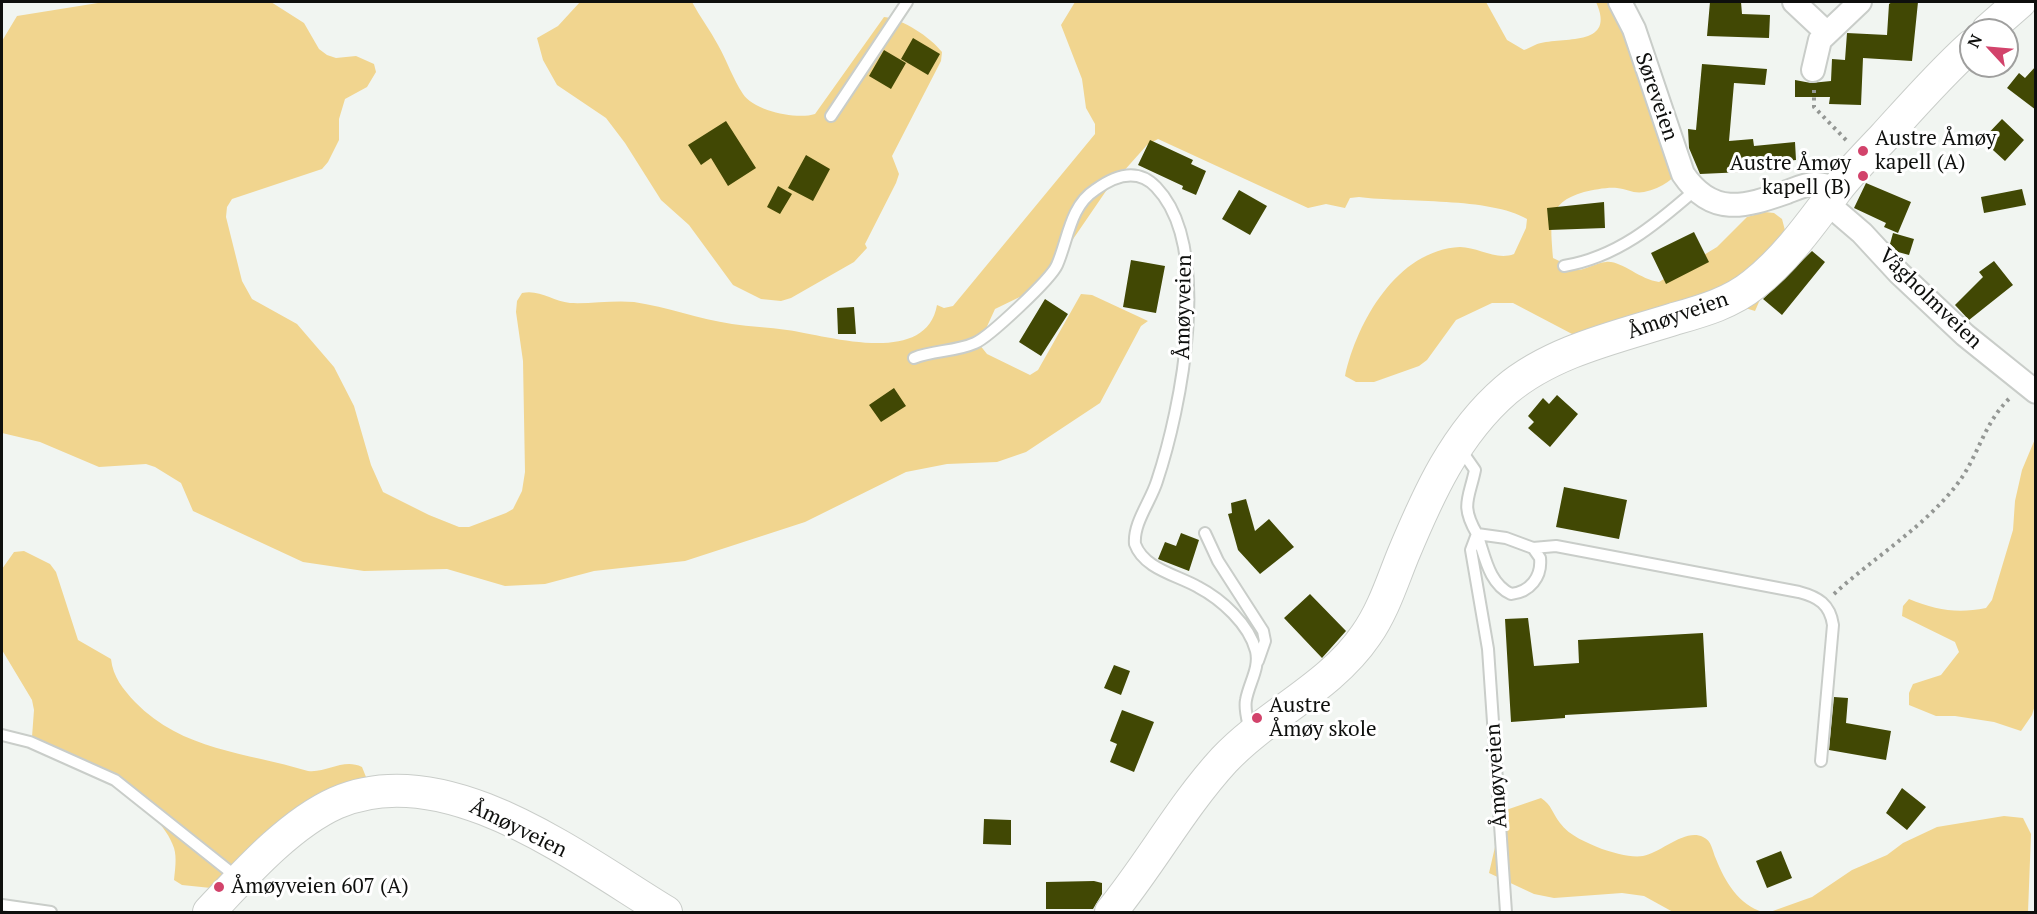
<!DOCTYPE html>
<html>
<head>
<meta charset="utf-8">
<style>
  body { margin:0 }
  #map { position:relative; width:2037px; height:914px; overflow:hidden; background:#f1f5f1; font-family:"PT Serif",serif }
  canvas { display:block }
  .frame { position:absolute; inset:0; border:3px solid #0e0f0d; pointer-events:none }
  .north { position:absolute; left:1959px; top:18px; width:60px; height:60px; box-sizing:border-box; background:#fff; border:2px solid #9f9f9e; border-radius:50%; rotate:296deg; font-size:16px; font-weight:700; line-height:24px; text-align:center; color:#0e0f0d }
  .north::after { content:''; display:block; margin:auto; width:21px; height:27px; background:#d2436b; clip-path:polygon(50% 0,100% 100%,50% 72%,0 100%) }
</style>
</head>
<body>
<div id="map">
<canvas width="2037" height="914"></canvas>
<div class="frame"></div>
<div class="north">N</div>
</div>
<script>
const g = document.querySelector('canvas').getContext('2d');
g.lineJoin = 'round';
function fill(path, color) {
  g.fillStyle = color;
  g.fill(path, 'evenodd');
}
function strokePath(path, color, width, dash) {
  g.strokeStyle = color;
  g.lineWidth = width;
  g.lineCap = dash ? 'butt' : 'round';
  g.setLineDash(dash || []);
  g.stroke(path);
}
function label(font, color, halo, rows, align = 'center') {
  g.font = font + ' "PT Serif",serif';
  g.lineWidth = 6;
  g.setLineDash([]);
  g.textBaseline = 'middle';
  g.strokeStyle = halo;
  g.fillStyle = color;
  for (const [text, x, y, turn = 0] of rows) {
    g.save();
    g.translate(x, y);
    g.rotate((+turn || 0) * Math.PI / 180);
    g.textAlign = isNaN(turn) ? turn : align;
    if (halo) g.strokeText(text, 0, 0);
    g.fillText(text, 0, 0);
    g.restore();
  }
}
fill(new Path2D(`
  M 104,2 L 271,2 L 304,23 L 319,49 L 327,55 L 336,58 L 356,56 L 374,64 L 376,72 L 367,87 L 345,99 L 339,119 L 339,140 L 328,162 L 322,169 L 232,199 L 227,207 L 226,217 L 242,281 L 252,299 L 297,324 L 334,367 L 354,406 L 371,465 L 383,492 L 429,515 L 459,527 L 469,527 L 506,513 L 513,509 L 522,491 L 525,472 L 523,361 L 516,312 L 517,301 L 522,293 C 539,289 553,301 570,303 C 591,304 613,300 634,302 C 667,307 699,319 732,324 C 750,327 769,327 787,330 C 826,335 926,368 937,305 L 944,308 L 953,306 L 1095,134 L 1095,124 L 1086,108 L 1082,79 L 1061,25 L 1075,2 L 1486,2 L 1507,40 L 1524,50 C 1530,48 1535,44 1541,43 C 1567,37 1616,46 1596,2 L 1622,2 L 1686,165 C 1674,178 1663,188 1644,192 C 1634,194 1627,189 1617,188 C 1607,187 1594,190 1584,192 C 1545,203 1551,225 1553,258 L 1578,270 C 1587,269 1596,263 1606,262 C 1621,260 1640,280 1659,282 L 1717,247 L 1747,217 L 1765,212 L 1774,213 L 1782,219 L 1787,238 L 1755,311 L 1742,307 L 1574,335 L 1513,303 L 1492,303 L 1456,320 L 1427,360 L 1419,366 L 1374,382 L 1356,382 L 1345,376 C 1357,322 1397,250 1460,247 C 1478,247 1496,261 1514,254 L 1526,228 L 1527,219 C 1490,197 1405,203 1359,197 L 1350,198 L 1345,208 L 1326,204 L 1308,208 L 1158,139 L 1147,145 L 1106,191 L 1056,264 L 1030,292 L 995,309 L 979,344 L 987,354 L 1030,375 L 1038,370 L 1081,294 L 1092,295 L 1148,321 L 1141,326 L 1100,403 L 1026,452 L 997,462 L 947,464 L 906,472 L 805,522 L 685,561 L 594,571 L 545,584 L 505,586 L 447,569 L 364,571 L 303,562 L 193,511 L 181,483 L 155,467 L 146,464 L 99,467 L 40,442 L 2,433 L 2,41 L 17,16 Z
  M 580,2 L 692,2 C 700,17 710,30 718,45 C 727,61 733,79 743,94 C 754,111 797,120 815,114 L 884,17 C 903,19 930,37 942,52 L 941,61 L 892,156 L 899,174 L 896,183 L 865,244 L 867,248 L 854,262 L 791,298 L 781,301 L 761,299 L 733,285 L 689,225 L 661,200 L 625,143 L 606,118 L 557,85 L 543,60 L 537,38 L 558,26 Z
  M 2035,439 L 2036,702 L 2032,715 L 2021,731 L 1994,722 L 1955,716 L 1936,716 L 1909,705 L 1909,693 L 1913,684 L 1941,675 L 1959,652 L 1955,642 L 1902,616 L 1903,606 L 1909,599 C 1936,610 1957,614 1986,608 L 1992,600 L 2013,530 L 2015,501 L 2022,470 Z
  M 24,551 L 50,564 L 56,572 L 78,640 L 111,659 C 113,677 123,689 135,702 C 183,751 245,752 308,771 C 328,773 343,758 362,767 L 366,777 L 361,784 L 211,888 L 182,885 L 174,880 C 175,870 177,858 174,848 C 161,804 71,757 32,737 L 34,710 L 32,700 L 2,650 L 2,569 L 14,552 Z
  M 1541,798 C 1552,805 1552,813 1560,823 C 1569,836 1588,843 1602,849 C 1614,853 1631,858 1643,856 C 1661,853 1685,828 1703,837 C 1712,841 1712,850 1716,859 C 1725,882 1739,905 1763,912 L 1673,912 L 1644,896 L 1622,893 L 1554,898 L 1534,894 L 1489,873 L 1495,847 L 1494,811 L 1506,810 Z
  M 2004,816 L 2023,818 L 2031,834 L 2028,912 L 1770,912 L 1812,897 L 1852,870 L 1887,855 L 1903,843 L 1937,827 Z`), '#f1d58f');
fill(new Path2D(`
  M 1710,2 L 1741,2 L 1742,14 L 1770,15 L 1769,38 L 1707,36 Z
  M 1892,2 L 1918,2 L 1912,61 L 1863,58 L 1861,105 L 1829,104 L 1830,97 L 1795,97 L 1795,80 L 1811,83 L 1831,81 L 1832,59 L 1845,60 L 1847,33 L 1887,35 L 1889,4 Z
  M 913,38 L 940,54 L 928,75 L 901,59 Z
  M 884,50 L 906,63 L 891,89 L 869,76 Z
  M 1702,64 L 1767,69 L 1765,85 L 1734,83 L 1729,141 L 1753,139 L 1754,146 L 1795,142 L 1796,160 L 1787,161 L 1788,170 L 1700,174 L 1689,148 L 1688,129 L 1696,130 Z
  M 2036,66 L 2036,110 L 2007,88 L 2019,73 L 2025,78 Z
  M 2002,119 L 2024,140 L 2005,161 L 1982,140 Z
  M 726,121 L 756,168 L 728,186 L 711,158 L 701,165 L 688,145 Z
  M 1150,140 L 1193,160 L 1191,164 L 1206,171 L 1196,195 L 1182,189 L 1183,186 L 1138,165 Z
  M 806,155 L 830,169 L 813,201 L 788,188 Z
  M 1866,183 L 1911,202 L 1898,233 L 1884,227 L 1886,223 L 1854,208 Z
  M 778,186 L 792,194 L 780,214 L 767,207 Z
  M 2022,189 L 2026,205 L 1984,213 L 1981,197 Z
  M 1239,190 L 1267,206 L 1250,235 L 1222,219 Z
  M 1604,202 L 1605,228 L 1549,230 L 1547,208 Z
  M 1694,232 L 1709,262 L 1666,284 L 1651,253 Z
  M 1893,233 L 1914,239 L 1909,255 L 1898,252 L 1890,244 Z
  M 1812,251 L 1825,262 L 1782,315 L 1763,299 Z
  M 1131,260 L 1165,266 L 1156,313 L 1123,307 Z
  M 1994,261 L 2013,285 L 1969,320 L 1955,305 L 1983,277 L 1979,272 Z
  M 1045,299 L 1068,314 L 1041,356 L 1019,342 Z
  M 854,307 L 856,334 L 838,334 L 837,308 Z
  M 894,388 L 906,406 L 881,422 L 869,405 Z
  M 1557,395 L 1578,414 L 1550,447 L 1528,428 L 1534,422 L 1528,416 L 1543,398 L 1549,404 Z
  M 1564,487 L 1627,500 L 1619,539 L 1556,527 Z
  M 1246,499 L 1255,531 L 1269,519 L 1294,547 L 1260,574 L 1238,550 L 1228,514 L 1232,513 L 1231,503 Z
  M 1181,533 L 1199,540 L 1189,571 L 1158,559 L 1165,542 L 1176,546 Z
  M 1310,594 L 1346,631 L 1322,658 L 1284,618 Z
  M 1528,618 L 1534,666 L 1579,663 L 1578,640 L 1703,633 L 1707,707 L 1565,715 L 1565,718 L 1511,722 L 1505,619 Z
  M 1114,665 L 1130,671 L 1121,695 L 1104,688 Z
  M 1834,697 L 1848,698 L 1846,723 L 1891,731 L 1886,760 L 1829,750 Z
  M 1122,710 L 1154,722 L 1134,772 L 1110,762 L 1117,744 L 1110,741 Z
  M 1902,788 L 1926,807 L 1907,830 L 1886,813 Z
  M 984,819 L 1011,820 L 1011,845 L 983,844 Z
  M 1781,851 L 1792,878 L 1767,888 L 1756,861 Z
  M 1094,881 L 1102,883 L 1102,894 L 1093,909 L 1046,909 L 1046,882 Z`), '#414804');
const lane = new Path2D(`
  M 831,116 L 907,2
  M 1564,266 C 1617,257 1655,225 1694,191
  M 914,358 C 933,350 955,352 975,343 C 989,337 1051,279 1057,265 C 1068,240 1070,206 1095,190 C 1114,176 1137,167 1156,187 C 1214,247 1181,409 1157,481 C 1151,501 1133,523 1135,544 C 1144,569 1177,575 1198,587 C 1221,599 1249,624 1256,651 C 1260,668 1249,683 1246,700 C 1244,710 1248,721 1250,731
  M 1459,447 L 1475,470 C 1469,499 1460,505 1477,534 L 1506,538 L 1533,548 L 1556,546 L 1799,592 C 1818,597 1830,604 1833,625 L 1821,761
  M 1205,533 L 1218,561 L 1263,631 L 1265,641 L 1258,661
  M 1477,534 L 1471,550 L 1488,649 L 1506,912
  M 1477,534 C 1485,555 1488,583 1511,594 C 1530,592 1542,577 1540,558 L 1533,548
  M 2,735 L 30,742 L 115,780 L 238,878
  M 2,905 L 51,912`);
const street = new Path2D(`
  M 1620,2 L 1634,29 L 1683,174 C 1712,217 1744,207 1787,192 C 1795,189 1806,184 1814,184 C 1822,183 1830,187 1838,188
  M 1794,2 L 1826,32
  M 1813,70 L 1820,40 L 1860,2
  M 1827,203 L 1862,233 L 1899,273 L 1965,335 L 2036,392`);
const secondary = new Path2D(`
  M 1988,30 L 2020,2
  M 209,912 C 244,875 289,824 336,803 C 445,755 577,858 666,912
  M 1111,912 C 1151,863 1181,807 1224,760 C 1267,714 1330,688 1366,635 C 1383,611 1392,582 1403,555 C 1428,495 1455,434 1506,390 C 1552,351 1617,337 1674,319 C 1702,311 1731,303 1754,284 C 1787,258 1812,222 1837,189 C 1851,171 1868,154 1884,137 C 1912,106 1940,74 1971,46`);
strokePath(lane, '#c9cdc9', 14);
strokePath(street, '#c9cdc9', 26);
strokePath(secondary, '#c9cdc9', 34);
strokePath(new Path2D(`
  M 1814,90 L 1814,107 L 1847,141
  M 1834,594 C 1873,558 1926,526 1958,483 C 1979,455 1984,422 2011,397`), '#949794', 4, [3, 4.5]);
strokePath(lane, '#fff', 10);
strokePath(street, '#fff', 22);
strokePath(secondary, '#fff', 32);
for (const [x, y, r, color] of [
  [1863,151,6,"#d2436b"],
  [1863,176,6,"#d2436b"],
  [1257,718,6,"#d2436b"],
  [219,887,6,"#d2436b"]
]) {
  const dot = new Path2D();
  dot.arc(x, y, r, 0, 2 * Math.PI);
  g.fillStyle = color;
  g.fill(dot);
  strokePath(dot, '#fff', 2);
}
label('21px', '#0e0f0d', '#fff', [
  ["Søreveien",1656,97,71],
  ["Vågholmveien",1930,299,44],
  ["Åmøyveien",1184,307,-89],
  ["Åmøyveien",1678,316,-19],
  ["Åmøyveien",1497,776,-94],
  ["Åmøyveien",518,829,26]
]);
label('21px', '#0e0f0d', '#fff', [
  ["Austre Åmøy",1875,139],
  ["kapell (A)",1875,163],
  ["Austre Åmøy",1851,164,"right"],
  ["kapell (B)",1851,188,"right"],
  ["Austre",1269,706],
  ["Åmøy skole",1269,730],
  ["Åmøyveien 607 (A)",231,887]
], 'left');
</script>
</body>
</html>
